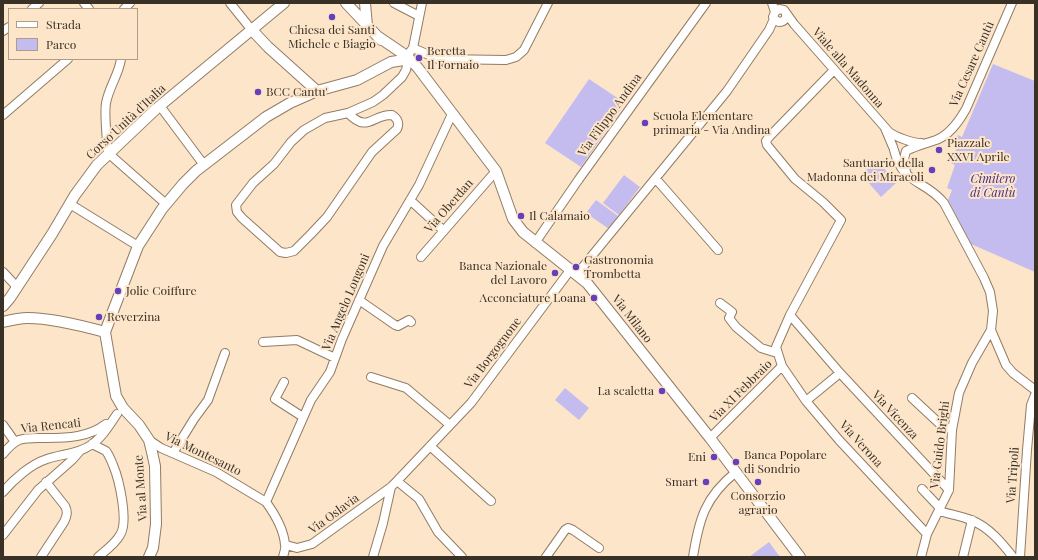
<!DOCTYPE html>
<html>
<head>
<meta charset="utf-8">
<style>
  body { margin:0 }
  #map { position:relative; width:1038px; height:560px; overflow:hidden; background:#fde5ca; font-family:"Playfair Display",serif }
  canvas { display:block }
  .frame { position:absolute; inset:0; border:4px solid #393026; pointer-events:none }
  .legend { position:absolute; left:8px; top:8px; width:130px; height:52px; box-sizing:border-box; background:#fde5ca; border:1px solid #af9d88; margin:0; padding:5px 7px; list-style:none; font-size:12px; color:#393026 }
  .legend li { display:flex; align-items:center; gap:8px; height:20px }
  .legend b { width:20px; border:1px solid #af9d88 }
</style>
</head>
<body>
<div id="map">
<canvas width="1038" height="560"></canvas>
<div class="frame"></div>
<ul class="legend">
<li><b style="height:5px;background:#fff"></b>Strada</li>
<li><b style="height:11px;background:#c4bcef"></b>Parco</li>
</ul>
</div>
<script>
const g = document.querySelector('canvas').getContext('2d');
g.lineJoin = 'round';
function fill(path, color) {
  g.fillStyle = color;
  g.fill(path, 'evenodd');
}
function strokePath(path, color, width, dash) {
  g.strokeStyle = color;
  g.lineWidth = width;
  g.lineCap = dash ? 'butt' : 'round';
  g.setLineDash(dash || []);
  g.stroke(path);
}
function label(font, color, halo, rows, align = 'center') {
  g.font = font + ' "Playfair Display",serif';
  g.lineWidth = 4;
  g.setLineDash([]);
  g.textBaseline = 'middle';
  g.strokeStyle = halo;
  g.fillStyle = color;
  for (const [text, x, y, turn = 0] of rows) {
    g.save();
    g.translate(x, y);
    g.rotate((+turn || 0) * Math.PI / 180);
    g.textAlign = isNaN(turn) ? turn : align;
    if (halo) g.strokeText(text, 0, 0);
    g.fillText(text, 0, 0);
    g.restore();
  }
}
fill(new Path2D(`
  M 993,64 L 1035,81 L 1035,272 L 971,244 L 948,200 L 952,190 L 947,188 L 955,165 L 951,163 L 957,147 L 954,145 L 958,135 L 962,137 Z
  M 589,79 L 625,103 L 581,167 L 545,143 Z
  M 877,160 L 896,183 L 881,197 L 861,174 Z
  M 624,175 L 640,187 L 619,215 L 603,203 Z
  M 596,200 L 618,216 L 609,229 L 586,213 Z
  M 565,388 L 589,408 L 579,420 L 555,400 Z
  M 769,542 L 780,557 L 749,557 Z`), '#c4bcef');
const minor = new Path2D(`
  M 84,3 L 89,9
  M 230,3 L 251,29
  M 394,3 L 419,16
  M 32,9 L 39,3
  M 124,9 L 130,3
  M 775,12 L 779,9 L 784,10 L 794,24 L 889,132 C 896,137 912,143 921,143
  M 774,19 L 779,22 C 784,22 787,18 786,14
  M 3,31 L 9,27
  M 413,48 L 438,59 L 506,60 L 516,57 L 524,50 L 548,3
  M 410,52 L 413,48 L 422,3
  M 121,59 C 119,74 109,87 106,103 C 104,114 107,140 108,153 L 166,204
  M 160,106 L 204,165
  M 348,113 C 368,134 372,114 392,115 C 397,118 400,123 397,129 L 372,152 L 327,217 L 311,234 L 294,251 L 286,253 L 280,252 L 242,218 L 237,212 L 236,205 L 253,183 L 274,164 L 291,142 L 304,130 L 325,118 L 348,113 L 373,102 L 383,95 L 402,77 L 406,70 L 408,61
  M 3,115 L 68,59
  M 885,128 L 893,147
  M 894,150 C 903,186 925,179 944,203 L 984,278 L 990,292 L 993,311 L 991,330 L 972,363 L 959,393 L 952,430 L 949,490 L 927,534 L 921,557
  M 906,172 L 904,159 L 906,151 C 915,146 924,144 933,141 C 948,137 958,123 966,109 L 1012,3
  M 656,179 L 718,250
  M 410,200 L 444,231
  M 70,204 L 138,246
  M 535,243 L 579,179 L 706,3
  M 421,257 L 496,171
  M 3,272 L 17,287
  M 577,274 L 727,91 L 769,30 L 774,19 L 773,17 L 775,12 L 772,3
  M 359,300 L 395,325 L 398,326 L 409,320 L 411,322
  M 720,303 L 732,312 L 729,318 L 736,327 L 761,348 L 777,353
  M 790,315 L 840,373 L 806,401
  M 991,330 L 1006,365 L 1013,373 L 1035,390
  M 263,342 L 297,340 L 335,358
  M 782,366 L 806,401 L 839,440 L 927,534
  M 840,373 L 949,490
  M 371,377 L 406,388 L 450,425
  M 284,382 L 275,399 L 303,417
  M 912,398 L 941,425 L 952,430
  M 3,425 L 15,442
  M 710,438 L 782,366 L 776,347 L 790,315 L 841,220 L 823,202 L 795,179 L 767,145 L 766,141 L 769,137 L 834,70
  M 149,440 L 161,448 L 216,472 L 266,502 C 274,513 284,530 285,545 C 286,548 284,553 283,557
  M 92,444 L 106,451 C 109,455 111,460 113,465 C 119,479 129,522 120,535 C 115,544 105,551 98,557
  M 430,446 L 491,501
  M 173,453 L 194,419 L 208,400 L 225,353
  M 3,454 C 8,448 12,443 19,440 C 28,437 37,438 47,438 C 68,438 89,437 106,424
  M 397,481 L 419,499 L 438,532 L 462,557
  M 922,489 L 940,508
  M 3,492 C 14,479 31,464 47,459 C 62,454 78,454 91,445 C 102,438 110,424 117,414
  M 266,502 L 311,400 L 330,372 L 342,339 L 383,246 L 419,185 L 452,114
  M 939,511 C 949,514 961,516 971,520 C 989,527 1002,543 1013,557
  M 3,535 L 38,490 L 72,460 L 80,451
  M 286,545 L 297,548 L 312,544 L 391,487 L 397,481 L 471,403 L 571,269
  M 41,557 L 64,522 C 67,516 68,512 65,506 L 46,482
  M 373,557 L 383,523 L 391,487
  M 546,557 L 565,530 L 568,528 L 573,530 L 599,548
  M 693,557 C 699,519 705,497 736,472
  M 963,557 L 972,520
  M 1020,557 L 1027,450 L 1031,405 L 1035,395`);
const major = new Path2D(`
  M 346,3 L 381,40
  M 365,3 L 367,26
  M 251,29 L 268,47 L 317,91
  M 377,36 L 408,57 L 418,68 L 496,171 L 513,219 L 523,232 L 587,283 L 710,438 L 800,557
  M 3,306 L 10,298 L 52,234 L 75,195 L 97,165 L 156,109 L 284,3
  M 3,322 C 11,320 19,318 28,318 C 51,318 83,326 105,332
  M 149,557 L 153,548 L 156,524 L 155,466 L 152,452 L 149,440 L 139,425 L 123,408 L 116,396 L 105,332 L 138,246 L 162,209 L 183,184 L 196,171 L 266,117 L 290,103 L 317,91 L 357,80 L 391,62 L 404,60 L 414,63`);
strokePath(minor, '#917c64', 10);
strokePath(major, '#917c64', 12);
strokePath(minor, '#fff', 8);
strokePath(major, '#fff', 10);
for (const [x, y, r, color] of [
  [332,17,4,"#6540b9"],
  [419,58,4,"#6540b9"],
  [258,92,4,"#6540b9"],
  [645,123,4,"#6540b9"],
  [939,150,4,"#6540b9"],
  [932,170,4,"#6540b9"],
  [521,216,4,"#6540b9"],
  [576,267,4,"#6540b9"],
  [555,273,4,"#6540b9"],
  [118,291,4,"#6540b9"],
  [594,298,4,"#6540b9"],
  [99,317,4,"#6540b9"],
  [662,391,4,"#6540b9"],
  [714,457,4,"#6540b9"],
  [736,462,4,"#6540b9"],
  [706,482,4,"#6540b9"],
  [758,482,4,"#6540b9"]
]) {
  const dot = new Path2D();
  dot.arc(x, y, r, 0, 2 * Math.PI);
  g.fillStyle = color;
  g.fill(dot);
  strokePath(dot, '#fde5ca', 1.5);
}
label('12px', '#393026', '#fde5ca', [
  ["Chiesa dei Santi",332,30,"center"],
  ["Michele e Biagio",332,44,"center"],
  ["Beretta",427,51],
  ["Il Fornaio",427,65],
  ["BCC Cantu'",266,92],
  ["Scuola Elementare",653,116],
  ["primaria - Via Andina",653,130],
  ["Piazzale",947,143],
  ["XXVI Aprile",947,157],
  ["Santuario della",924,163,"right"],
  ["Madonna dei Miracoli",924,177,"right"],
  ["Il Calamaio",529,216],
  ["Gastronomia",584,260],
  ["Trombetta",584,274],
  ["Banca Nazionale",547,266,"right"],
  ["del Lavoro",547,280,"right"],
  ["Jolie Coiffure",126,291],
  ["Acconciature Loana",586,298,"right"],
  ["Reverzina",107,317],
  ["La scaletta",654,391,"right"],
  ["Banca Popolare",744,455],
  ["di Sondrio",744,469],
  ["Eni",706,457,"right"],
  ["Smart",698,482,"right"],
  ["Consorzio",758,496,"center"],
  ["agrario",758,510,"center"]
], 'left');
label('12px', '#393026', '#fde5ca', [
  ["Via Cesare Cantù",972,64,-66],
  ["Viale alla Madonna",848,68,49],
  ["Via Filippo Andina",610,115,-54],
  ["Corso Unità d'Italia",126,122,-43],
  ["Via Oberdan",449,206,-49],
  ["Via Angelo Longoni",346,302,-67],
  ["Via Milano",632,319,52],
  ["Via Borgognone",493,353,-53],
  ["Via XI Febbraio",741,391,-45],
  ["Via Vicenza",895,415,47],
  ["Via Rencati",51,426,-6],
  ["Via Verona",861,444,48],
  ["Via Guido Brighi",940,445,-83],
  ["Via Montesanto",203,454,26],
  ["Via Tripoli",1013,475,-86],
  ["Via al Monte",141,488,-94],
  ["Via Oslavia",334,514,-36]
]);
label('italic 12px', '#452c7f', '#fde5ca', [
  ["Cimitero",993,179],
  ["di Cantù",993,193]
]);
</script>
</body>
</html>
